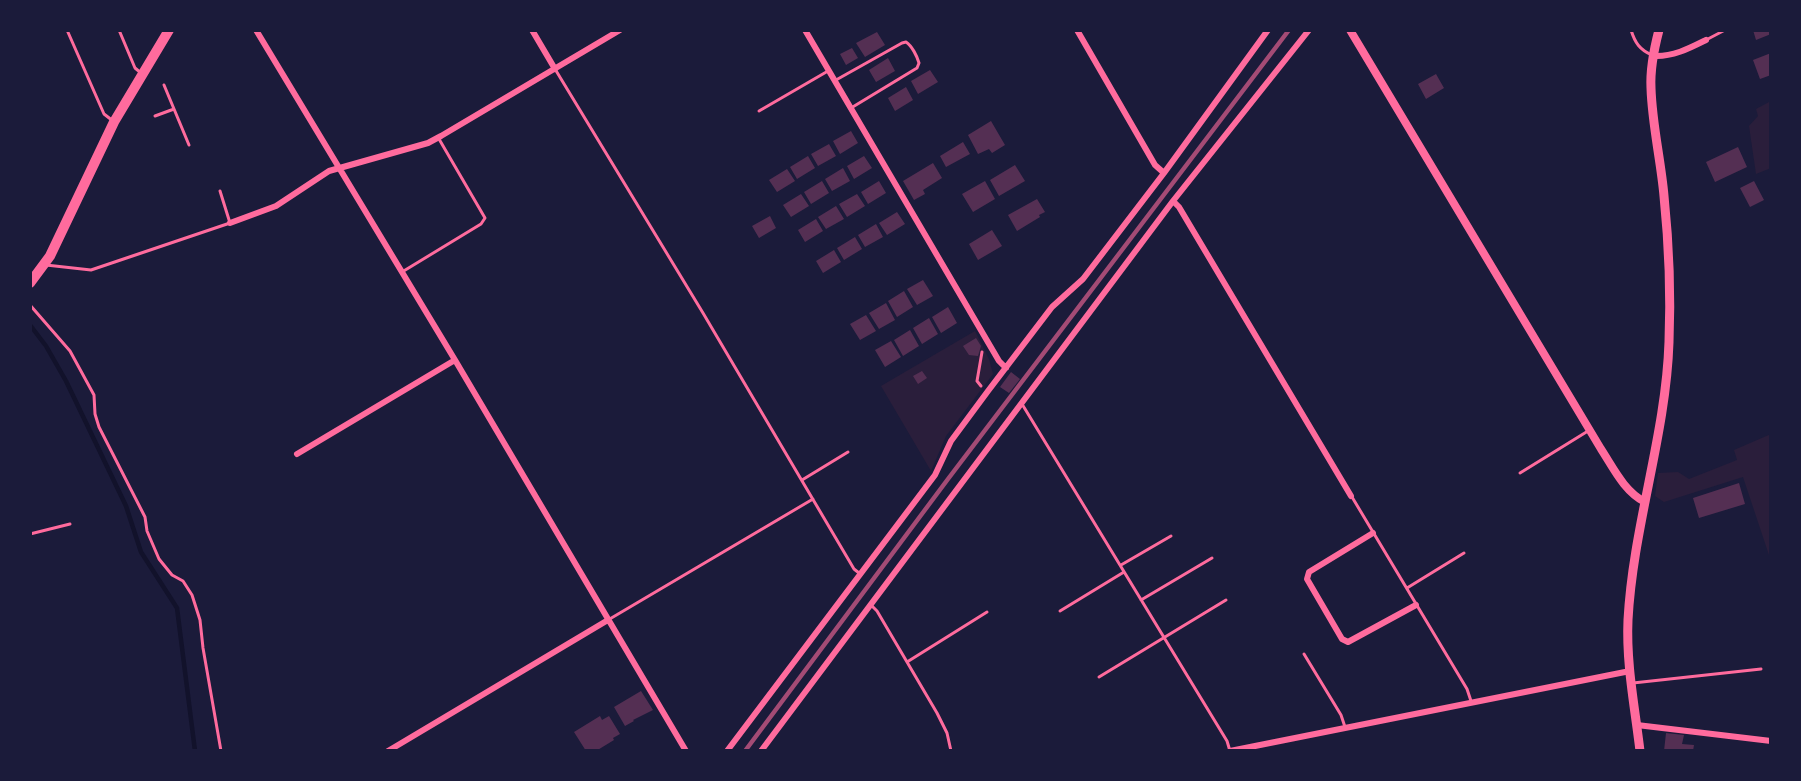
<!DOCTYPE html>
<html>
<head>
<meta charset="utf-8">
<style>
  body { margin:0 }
  #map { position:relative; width:1801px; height:781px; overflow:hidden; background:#1b1b3a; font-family:Commissioner,sans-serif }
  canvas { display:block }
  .frame { position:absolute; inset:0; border:32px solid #1b1b3a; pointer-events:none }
</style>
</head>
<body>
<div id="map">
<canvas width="1801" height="781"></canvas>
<div class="frame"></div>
</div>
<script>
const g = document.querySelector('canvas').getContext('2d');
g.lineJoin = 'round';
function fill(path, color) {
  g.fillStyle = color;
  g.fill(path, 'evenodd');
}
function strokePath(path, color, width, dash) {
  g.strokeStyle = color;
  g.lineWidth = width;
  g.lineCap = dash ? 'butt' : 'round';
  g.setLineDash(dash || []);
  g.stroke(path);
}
fill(new Path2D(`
  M 1771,101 L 1771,168 L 1756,174 L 1749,126 L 1758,116 L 1756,109 Z
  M 975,331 L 989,359 L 993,374 L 946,436 L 931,471 L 881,386 Z
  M 1771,434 L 1771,561 L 1743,477 L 1664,502 L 1655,496 L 1658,473 L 1678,472 L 1689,479 L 1737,460 L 1734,450 Z`), '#2a1e3b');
strokePath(new Path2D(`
  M 30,325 L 46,346 L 66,381 L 126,506 L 141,552 L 177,608 L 195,751`), '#12122b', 4.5);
fill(new Path2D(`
  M 1753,30 L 1771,30 L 1771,34 L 1756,40 Z
  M 877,32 L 885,45 L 865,57 L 856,43 Z
  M 852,48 L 858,58 L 846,65 L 840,54 Z
  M 1771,53 L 1771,75 L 1760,79 L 1753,60 Z
  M 888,58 L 895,71 L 876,82 L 869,70 Z
  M 930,70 L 938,82 L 918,94 L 911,81 Z
  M 1436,74 L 1444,88 L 1426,99 L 1418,84 Z
  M 906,87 L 913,100 L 895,111 L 888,98 Z
  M 991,121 L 1005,145 L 992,153 L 989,149 L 978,154 L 968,135 Z
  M 851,131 L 858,143 L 840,154 L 833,141 Z
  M 963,142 L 970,154 L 946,167 L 940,156 Z
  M 829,144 L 836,156 L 818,166 L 811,154 Z
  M 1738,147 L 1747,167 L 1715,182 L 1706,162 Z
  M 808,156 L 815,168 L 797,179 L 790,167 Z
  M 864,156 L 872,168 L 854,179 L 847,166 Z
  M 933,163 L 942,178 L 923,190 L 925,194 L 914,200 L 903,181 Z
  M 1015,165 L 1025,181 L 999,196 L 990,180 Z
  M 843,168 L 850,181 L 832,191 L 825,179 Z
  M 787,169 L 795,181 L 777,192 L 769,180 Z
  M 822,181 L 829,193 L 811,204 L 804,192 Z
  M 879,181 L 886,193 L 868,204 L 861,192 Z
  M 985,181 L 995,199 L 973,212 L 962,194 Z
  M 1754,181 L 1764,200 L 1750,207 L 1740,188 Z
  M 801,194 L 809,206 L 791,217 L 783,205 Z
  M 857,194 L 865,206 L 847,217 L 839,204 Z
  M 1037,199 L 1045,212 L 1039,215 L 1040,217 L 1017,231 L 1008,215 Z
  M 836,206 L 844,219 L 826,229 L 818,217 Z
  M 897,212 L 905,224 L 887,235 L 879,223 Z
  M 770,216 L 776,228 L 759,238 L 752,226 Z
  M 816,219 L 823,231 L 805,242 L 798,230 Z
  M 876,224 L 883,237 L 865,247 L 858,235 Z
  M 992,230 L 1002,246 L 978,260 L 969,244 Z
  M 855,237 L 862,249 L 844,260 L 837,248 Z
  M 834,250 L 841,262 L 823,273 L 816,261 Z
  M 923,280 L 933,296 L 917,305 L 907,289 Z
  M 904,291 L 913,307 L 897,317 L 888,301 Z
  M 886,303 L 895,320 L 879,329 L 869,313 Z
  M 948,307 L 957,323 L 941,333 L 932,317 Z
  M 866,315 L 876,331 L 860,340 L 850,324 Z
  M 929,318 L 938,334 L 922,344 L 913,328 Z
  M 910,330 L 919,346 L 903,356 L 894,340 Z
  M 976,338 L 981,346 L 978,356 L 969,355 L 963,346 Z
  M 891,341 L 901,357 L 885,367 L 875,350 Z
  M 922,371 L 927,378 L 918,384 L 913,376 Z
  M 1011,372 L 1020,379 L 1009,393 L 1000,387 Z
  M 1739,483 L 1745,504 L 1699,518 L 1693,498 Z
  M 641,691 L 653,710 L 633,720 L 634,721 L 625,726 L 614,707 Z
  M 600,716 L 602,720 L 609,716 L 620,734 L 613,738 L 614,740 L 596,751 L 586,751 L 574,732 Z
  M 1666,733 L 1684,735 L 1682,744 L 1694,745 L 1693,751 L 1664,751 Z`), '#542f53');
strokePath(new Path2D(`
  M 164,85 L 189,145
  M 155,116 L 174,109
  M 30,305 L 70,351 L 94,395 L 95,414 L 99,427 L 145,517 L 147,531 L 159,559 L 172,575 L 183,581 L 192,595 L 200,620 L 203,648 L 221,751
  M 981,386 L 977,381 L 982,352`), '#ff6b9d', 3);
strokePath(new Path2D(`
  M 67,30 L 104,114 L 113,121
  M 119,30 L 135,68 L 141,73
  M 1631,30 C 1635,43 1640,50 1652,55
  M 1706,40 L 1725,30
  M 555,69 L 703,313 L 854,569 L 859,573
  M 836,80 L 902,43 L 906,42 C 912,46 917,56 919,63 L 917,68 L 851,108
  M 759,111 L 828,71
  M 46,265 L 91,270 L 230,223 L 220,191
  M 402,272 L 481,224 L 485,218 L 439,139
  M 1022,404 L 1227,741 L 1230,751
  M 1520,473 L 1588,431
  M 802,480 L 848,452
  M 1352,497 L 1467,689 L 1471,701
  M 30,534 L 70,524
  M 1121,565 L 1171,536
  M 1407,588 L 1464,553
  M 1141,600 L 1212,558
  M 872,606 L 877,611 L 937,713 L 947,733 L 951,751
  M 1060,611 L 1124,572
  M 608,620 L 813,499
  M 1304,654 L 1341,715 L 1345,727
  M 907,662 L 987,612
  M 1099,677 L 1226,600
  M 1633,683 L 1761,669`), '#ff6b9d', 3);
strokePath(new Path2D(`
  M 256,30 L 455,360 L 686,751
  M 532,30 L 555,69
  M 805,30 L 999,361 L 1006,368
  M 1077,30 L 1155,165 L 1164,173
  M 1654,56 C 1673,57 1690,48 1706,40
  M 1173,201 L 1179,207 L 1351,496
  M 230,223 L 276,206 L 329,171 L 428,143 L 441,136 L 620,30
  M 297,454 L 455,360
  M 1373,533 L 1309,572 L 1307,579 L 1342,639 L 1348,642 L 1416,605
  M 1637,725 L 1771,741
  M 388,751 L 608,620
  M 727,751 L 935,475 L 951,441 L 988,391 L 1052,307 L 1083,279 L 1164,173 L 1268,30
  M 761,751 L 1173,201 L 1309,30
  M 1230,751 L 1630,671`), '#ff6b9d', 6);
strokePath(new Path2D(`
  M 1350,30 L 1601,449 C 1614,469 1624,491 1645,502`), '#ff6b9d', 8);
strokePath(new Path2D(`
  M 1640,751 C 1635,708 1626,664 1628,620 C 1633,526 1666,435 1669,342 C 1671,293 1669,245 1664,196 C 1661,161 1652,124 1651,88 C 1650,69 1654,49 1659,30`), '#ff6b9d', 9);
strokePath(new Path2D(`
  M 30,283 L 50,256 L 114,122 L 169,30`), '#ff6b9d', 10);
strokePath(new Path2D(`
  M 745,751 L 948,479 L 1289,30`), '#a44b75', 4.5);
</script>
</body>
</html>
